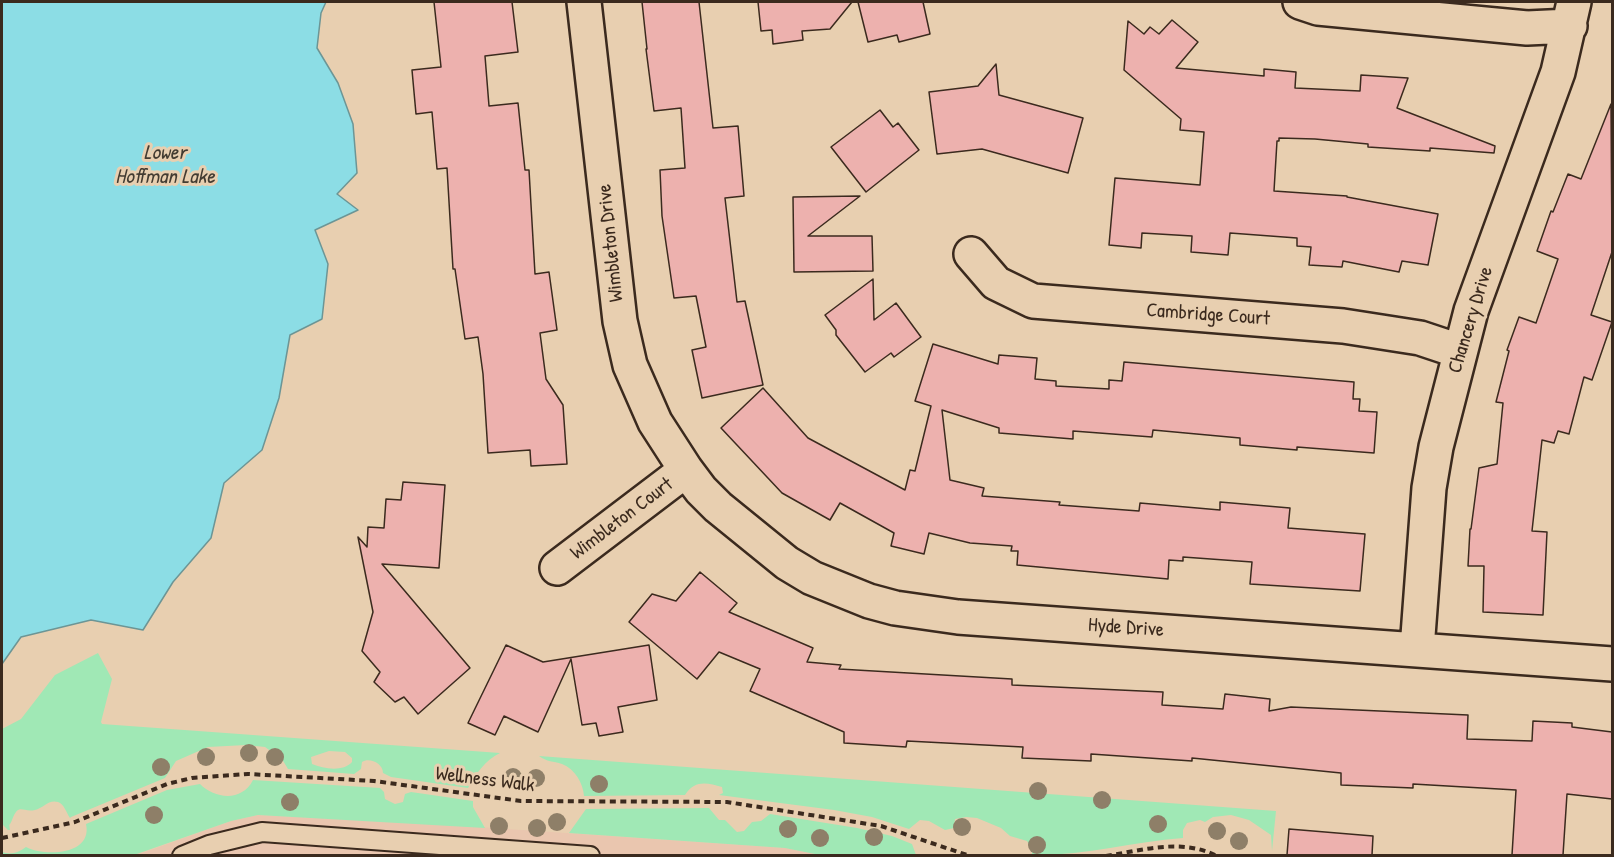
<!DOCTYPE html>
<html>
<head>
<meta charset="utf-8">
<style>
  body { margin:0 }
  #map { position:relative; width:1614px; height:857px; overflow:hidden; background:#e8cfb0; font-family:"Patrick Hand",sans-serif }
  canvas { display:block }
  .frame { position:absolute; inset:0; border:3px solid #3b2a1e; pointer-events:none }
</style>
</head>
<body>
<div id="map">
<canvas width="1614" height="857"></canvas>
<div class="frame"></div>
</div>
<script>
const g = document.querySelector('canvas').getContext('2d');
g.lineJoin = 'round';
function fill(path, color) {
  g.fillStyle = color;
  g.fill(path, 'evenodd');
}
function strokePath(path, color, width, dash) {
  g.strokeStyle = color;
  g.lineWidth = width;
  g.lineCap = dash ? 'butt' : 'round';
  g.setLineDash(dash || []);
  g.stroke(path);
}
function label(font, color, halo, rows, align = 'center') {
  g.font = font + ' "Patrick Hand",sans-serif';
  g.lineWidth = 6;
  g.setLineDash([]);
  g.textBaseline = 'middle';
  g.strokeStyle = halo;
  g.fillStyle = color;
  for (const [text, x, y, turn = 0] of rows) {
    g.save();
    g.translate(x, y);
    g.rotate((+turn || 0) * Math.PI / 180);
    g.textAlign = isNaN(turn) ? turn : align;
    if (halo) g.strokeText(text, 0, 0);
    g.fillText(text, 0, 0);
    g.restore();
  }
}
fill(new Path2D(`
  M 258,815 L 405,822 L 786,848 L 820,855 L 134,856 L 231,821 Z`), '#eac6af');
fill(new Path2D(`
  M 98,653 L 112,679 L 101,722 L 102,724 L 500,753 C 485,760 476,774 468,788 L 391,777 L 383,773 C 383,763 369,757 362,762 L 361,769 L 354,774 L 288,769 L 282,759 L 265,747 L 246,745 L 208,747 L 176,761 L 165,778 L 71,817 L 70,818 C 66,812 64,804 58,802 C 49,799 43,808 35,810 C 22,813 19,802 12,820 C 9,828 9,821 10,830 L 8,830 L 2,824 L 2,729 L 21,719 L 55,675 ZM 329,751 L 345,752 L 352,758 L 352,762 C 343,772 324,769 312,764 L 311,757 Z
  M 539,756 L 1276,811 L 1272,851 L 1271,835 L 1249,820 L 1231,815 L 1213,817 L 1205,822 L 1200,820 L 1187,823 L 1183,830 L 1183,838 C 1132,842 1083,856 1032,855 L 1032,850 L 1027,841 L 1010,836 L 1001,828 L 977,818 L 966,817 L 955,819 L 954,828 L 945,830 L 929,821 L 920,820 L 909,829 L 872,817 L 834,810 L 719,795 L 723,793 L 722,787 C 708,783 695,779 685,795 L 584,796 C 583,783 575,769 562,764 C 553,761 547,762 539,756 Z
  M 253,780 L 380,788 L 384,792 L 385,799 L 395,804 L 403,802 L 405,794 L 411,792 L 473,801 L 473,807 L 485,828 L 258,815 L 231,821 L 134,855 L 2,855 L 2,852 C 11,855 18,853 26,847 C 45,857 93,855 86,824 L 167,790 L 200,784 C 215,799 242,802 253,780 Z
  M 709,808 L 719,820 L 725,820 L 737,832 L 744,831 L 752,822 L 761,821 L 770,814 L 857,828 L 892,836 L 912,844 L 916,855 L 820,855 L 785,848 L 569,833 L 586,809 Z`), '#a0e8b5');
const water = new Path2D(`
  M 2,2 L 326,2 L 321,13 L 317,48 L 338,83 L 353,124 L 357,173 L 337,194 L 358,210 L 315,230 L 328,264 L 322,319 L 290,335 L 279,398 L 262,450 L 224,483 L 211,538 L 173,582 L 143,630 L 91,620 L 21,637 L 2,664 Z`);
fill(water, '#8cdde5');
strokePath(water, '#6c9595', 1.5);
const building = new Path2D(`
  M 434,2 L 512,2 L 518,52 L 485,56 L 489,106 L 518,103 L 525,170 L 529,170 L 535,274 L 549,272 L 557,330 L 540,333 L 546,379 L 563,405 L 567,464 L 531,466 L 530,450 L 488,453 L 483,374 L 478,337 L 465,339 L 455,269 L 453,269 L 447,168 L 437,169 L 432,112 L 416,114 L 412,70 L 441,67 Z
  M 642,2 L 699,2 L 713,128 L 738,126 L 744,196 L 725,198 L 737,302 L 745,301 L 763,385 L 702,398 L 692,350 L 706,347 L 696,296 L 674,298 L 662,216 L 660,170 L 685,168 L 681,108 L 654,111 L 646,49 L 647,49 Z
  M 758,2 L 852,2 L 830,29 L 802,31 L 803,40 L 773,44 L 772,30 L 761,31 Z
  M 858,2 L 923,2 L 930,34 L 899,42 L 897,35 L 868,42 Z
  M 1172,20 L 1198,42 L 1176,68 L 1264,76 L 1264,69 L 1296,72 L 1295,88 L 1360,91 L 1361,75 L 1408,78 L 1397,108 L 1495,146 L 1494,153 L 1430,148 L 1430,151 L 1368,147 L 1368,144 L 1315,139 L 1279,138 L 1279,141 L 1277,141 L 1274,191 L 1347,196 L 1347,197 L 1438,214 L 1428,265 L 1402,261 L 1399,272 L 1343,261 L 1342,267 L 1309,265 L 1311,247 L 1297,246 L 1297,238 L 1230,233 L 1228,255 L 1191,252 L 1192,236 L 1142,233 L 1141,248 L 1109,245 L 1115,178 L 1200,185 L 1204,132 L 1180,130 L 1181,119 L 1124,70 L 1128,21 L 1144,34 L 1150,27 L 1159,34 Z
  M 996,64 L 999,95 L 1083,118 L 1068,173 L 982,149 L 937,154 L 929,92 L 978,86 Z
  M 1611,104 L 1612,252 L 1591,315 L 1612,322 L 1592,380 L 1584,377 L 1569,434 L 1558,431 L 1554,443 L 1542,440 L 1532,531 L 1547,532 L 1543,615 L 1483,612 L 1484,566 L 1468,566 L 1470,529 L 1471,529 L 1479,468 L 1497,464 L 1503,403 L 1496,402 L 1509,351 L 1507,350 L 1519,317 L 1536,323 L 1558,259 L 1537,251 L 1551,211 L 1553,212 L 1568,174 L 1581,179 Z
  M 880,110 L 893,127 L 898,123 L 919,150 L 866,192 L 831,147 Z
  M 860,196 L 808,236 L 872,236 L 873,271 L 794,272 L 793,197 Z
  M 873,279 L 874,320 L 896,303 L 921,337 L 894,357 L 891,353 L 865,372 L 836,335 L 836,330 L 825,315 Z
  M 933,344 L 998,364 L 999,355 L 1037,358 L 1035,379 L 1056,381 L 1056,386 L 1109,389 L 1109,380 L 1122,381 L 1124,362 L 1354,382 L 1353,399 L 1360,399 L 1359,411 L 1377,412 L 1374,453 L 1297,447 L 1297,450 L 1240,445 L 1240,438 L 1153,430 L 1152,437 L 1073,431 L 1073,439 L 999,433 L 999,428 L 942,410 L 950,480 L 984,488 L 982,496 L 1060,502 L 1059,505 L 1139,511 L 1140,503 L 1220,510 L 1220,502 L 1290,508 L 1288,528 L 1365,534 L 1360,591 L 1250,584 L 1252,562 L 1183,557 L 1183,561 L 1169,560 L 1168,579 L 1017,565 L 1018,551 L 1011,551 L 1012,546 L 970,543 L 929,533 L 924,554 L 891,546 L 894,533 L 840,503 L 830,520 L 782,493 L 721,428 L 763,388 L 808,438 L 905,490 L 910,470 L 915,471 L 931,406 L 915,401 Z
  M 403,482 L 445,485 L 439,568 L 382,564 L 470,668 L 418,714 L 404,697 L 395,702 L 374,682 L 380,672 L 362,651 L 373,612 L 358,537 L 367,547 L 368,527 L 384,528 L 386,499 L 401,500 Z
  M 700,572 L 737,603 L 729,612 L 813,648 L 807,662 L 841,665 L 839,669 L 1012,679 L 1012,685 L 1163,692 L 1162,705 L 1223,709 L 1225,694 L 1270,699 L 1269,711 L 1291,707 L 1468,715 L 1467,739 L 1532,741 L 1533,721 L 1572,723 L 1572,727 L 1612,732 L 1612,799 L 1567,794 L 1563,855 L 1512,855 L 1516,790 L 1413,784 L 1413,788 L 1341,785 L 1341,773 L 1192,758 L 1192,761 L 1091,754 L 1091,761 L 1022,758 L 1023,747 L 907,741 L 906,747 L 844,743 L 844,732 L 750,691 L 760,669 L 719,652 L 697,679 L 629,622 L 652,594 L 676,601 Z
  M 506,645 L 543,662 L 649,645 L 657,700 L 618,707 L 623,732 L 599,736 L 596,723 L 582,725 L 571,659 L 538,732 L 504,716 L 495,735 L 468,723 Z
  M 1289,829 L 1373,836 L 1372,855 L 1287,855 Z`);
fill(building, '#edb1ae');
strokePath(building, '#3b2a1e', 1.5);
const lane = new Path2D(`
  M 182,856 L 209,845 L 262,832 L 590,856`);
const street = new Path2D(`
  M 584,2 L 620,321 L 630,365 L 655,422 L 686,470 L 701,490 L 718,507 L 787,563 L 812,578 L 869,601 L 895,608 L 958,617 L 1612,664
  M 1300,2 L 1318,8 L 1527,28 L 1570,26
  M 971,254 L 996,283 L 1033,301 L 1343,326 L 1420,338 L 1459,351
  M 557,568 L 686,470
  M 1417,649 L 1429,488 L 1436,447 L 1471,311 L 1558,72 L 1574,2`);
strokePath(lane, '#3b2a1e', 22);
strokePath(street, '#3b2a1e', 38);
strokePath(new Path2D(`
  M 2,838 L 75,822 L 167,784 L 192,778 L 248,774 L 374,781 L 521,801 L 727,802 L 881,826 L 970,856
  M 1106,856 C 1143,850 1182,838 1217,856`), '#3b2a1e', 4, [6, 4.5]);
strokePath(lane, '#e8cfb0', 18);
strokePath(street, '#e8cfb0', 33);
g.fillStyle = '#8e7f68';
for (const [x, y] of [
  [249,753],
  [206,757],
  [275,757],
  [161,767],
  [513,777],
  [536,778],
  [599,784],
  [1038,791],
  [1102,800],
  [290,802],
  [154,815],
  [557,822],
  [1158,824],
  [499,826],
  [962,827],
  [537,828],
  [788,829],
  [1217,831],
  [874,837],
  [820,838],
  [1239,841],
  [1037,845]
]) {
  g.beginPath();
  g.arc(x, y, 9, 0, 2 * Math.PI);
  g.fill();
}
label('20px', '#3b2a1e', '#e8cfb0', [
  ["Wimbleton Drive",611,243,-96],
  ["Cambridge Court",1208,315,4],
  ["Chancery Drive",1471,320,-73],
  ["Wimbleton Court",622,519,-37],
  ["Hyde Drive",1126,628,4],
  ["Wellness Walk",485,780,7]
]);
label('italic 21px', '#433c32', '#e8cfb0', [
  ["Lower",165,153],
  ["Hoffman Lake",165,177]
]);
</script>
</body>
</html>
